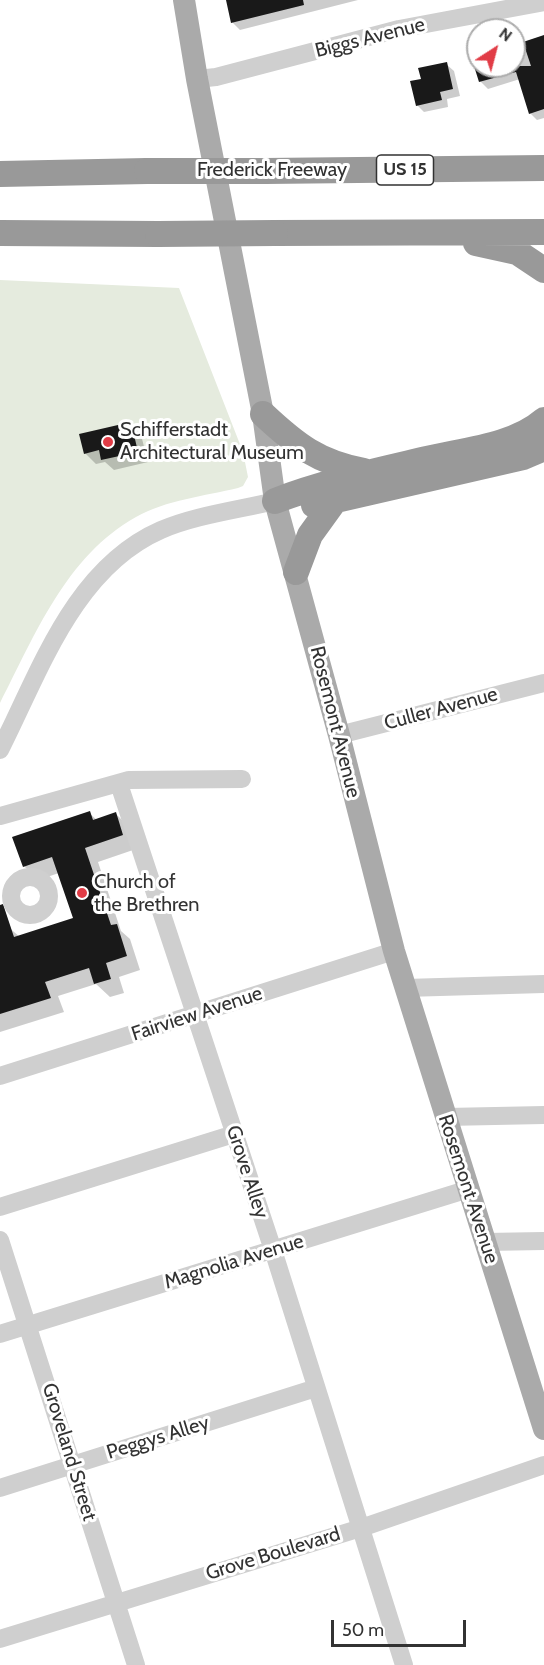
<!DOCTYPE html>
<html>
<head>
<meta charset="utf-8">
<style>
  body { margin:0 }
  #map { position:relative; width:544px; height:1665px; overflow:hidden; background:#fff; font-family:Cabin,sans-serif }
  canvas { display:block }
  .north { position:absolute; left:466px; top:18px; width:60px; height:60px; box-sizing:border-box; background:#fff; border:2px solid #adadad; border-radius:50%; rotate:36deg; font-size:16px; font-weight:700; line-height:24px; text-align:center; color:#323232 }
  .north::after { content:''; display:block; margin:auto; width:21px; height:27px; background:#e13c46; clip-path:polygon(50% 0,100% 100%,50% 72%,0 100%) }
  .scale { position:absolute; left:331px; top:1620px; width:135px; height:27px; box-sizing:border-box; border:3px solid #323232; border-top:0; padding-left:8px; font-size:18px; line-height:21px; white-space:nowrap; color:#323232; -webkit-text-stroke:4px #fff; paint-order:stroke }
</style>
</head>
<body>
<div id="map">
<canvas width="544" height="1665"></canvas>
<div class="north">N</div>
<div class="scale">50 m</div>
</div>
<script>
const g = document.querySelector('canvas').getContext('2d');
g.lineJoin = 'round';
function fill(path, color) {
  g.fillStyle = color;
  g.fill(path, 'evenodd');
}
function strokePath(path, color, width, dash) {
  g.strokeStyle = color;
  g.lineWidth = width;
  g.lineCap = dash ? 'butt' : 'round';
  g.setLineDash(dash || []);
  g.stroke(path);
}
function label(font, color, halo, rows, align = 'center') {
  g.font = font + ' Cabin,sans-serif';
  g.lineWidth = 6;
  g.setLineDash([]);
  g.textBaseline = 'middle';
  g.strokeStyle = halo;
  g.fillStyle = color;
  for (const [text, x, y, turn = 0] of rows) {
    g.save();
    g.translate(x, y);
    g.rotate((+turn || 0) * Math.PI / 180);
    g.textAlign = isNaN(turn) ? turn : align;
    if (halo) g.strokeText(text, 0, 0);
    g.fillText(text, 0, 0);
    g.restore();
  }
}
fill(new Path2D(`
  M 0,280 L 179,288 L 243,452 L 248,477 L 243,486 L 238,488 C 205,496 166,500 136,517 C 66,556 35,635 0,703 Z`), '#e5ebde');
fill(new Path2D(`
  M 227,0 L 358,0 L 240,30 L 233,23 Z
  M 544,37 L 544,118 L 537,120 L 530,113 L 520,79 L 488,89 L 480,81 L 473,57 L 478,55 L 478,66 L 514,66 L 514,45 Z
  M 446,64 L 454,71 L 460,96 L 447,99 L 448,107 L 424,112 L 417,105 L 423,80 Z
  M 130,424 L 141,435 L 148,462 L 114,470 L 105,462 L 96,464 L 85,453 Z
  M 89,813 L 97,820 L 116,814 L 130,828 L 136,849 L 98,862 L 121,931 L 130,939 L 140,970 L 119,977 L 124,993 L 110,997 L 96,984 L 58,996 L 64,1012 L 0,1032 L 0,920 L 20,937 L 74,919 L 59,873 L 38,880 L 24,866 Z`), '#0003');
fill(new Path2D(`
  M 226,0 L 303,0 L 304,5 L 231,23 Z
  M 544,35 L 544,109 L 529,114 L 516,72 L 479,82 L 474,66 L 531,66 L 523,42 Z
  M 447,62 L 453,89 L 440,92 L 442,100 L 416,106 L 410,81 L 421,79 L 418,68 Z
  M 131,422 L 138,452 L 101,460 L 99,450 L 84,454 L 79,434 Z
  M 90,811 L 93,820 L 116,812 L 123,835 L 85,848 L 111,925 L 117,924 L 127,956 L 106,963 L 111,979 L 94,984 L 89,968 L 45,982 L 51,998 L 0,1014 L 0,905 L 3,904 L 14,937 L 73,918 L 52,857 L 23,867 L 12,837 Z`), '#191919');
strokePath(new Path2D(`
  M 197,79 L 216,77 L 399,29 L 544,2
  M 339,735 L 544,683
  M 0,750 C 40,671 74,568 161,530 C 196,515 238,510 275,501
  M 119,784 L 273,1250 L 404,1665
  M 0,816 L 129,780 L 242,779
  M11 896a19 19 0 1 1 38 0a19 19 0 1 1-38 0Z
  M 405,988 L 544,984
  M 0,1076 L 394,951
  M 446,1117 L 544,1115
  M 0,1207 L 234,1134
  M 0,1240 L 136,1665
  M 485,1242 L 544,1241
  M 0,1334 L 469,1189
  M 0,1488 L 316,1388
  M 0,1639 L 361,1528 L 544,1465`), '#cfcfcf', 18);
strokePath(new Path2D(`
  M 184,0 L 197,79 L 263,414 L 275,501 L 339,735 L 394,951 L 544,1429`), '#aaa', 22);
strokePath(new Path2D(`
  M 265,171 L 544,168
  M 0,174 L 147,171
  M 0,233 L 158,234
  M 275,233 L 544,232
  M 476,243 L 517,252 L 544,270
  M 263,414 C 296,445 319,463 364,471
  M 275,501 C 324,482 376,471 427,459 C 465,450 514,446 544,420
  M 314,505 L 523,457 L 544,448
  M 296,572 L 310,535 L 336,499`), '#999', 26);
strokePath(new Path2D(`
  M 147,171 L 265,171
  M 158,234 L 275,233`), '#999', 26);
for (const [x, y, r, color] of [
  [108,442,6,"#e13c46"],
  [82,893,6,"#e13c46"]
]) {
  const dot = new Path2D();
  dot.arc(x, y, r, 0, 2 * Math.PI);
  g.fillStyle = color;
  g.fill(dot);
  strokePath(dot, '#fff', 2);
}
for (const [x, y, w] of [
  [405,170,57]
]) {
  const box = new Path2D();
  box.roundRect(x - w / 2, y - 15, w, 30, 4.5);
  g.fillStyle = '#fff';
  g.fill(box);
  strokePath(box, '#323232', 1.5);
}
label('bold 18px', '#323232', null, [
  ["US 15",405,170]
]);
label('20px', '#323232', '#fff', [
  ["Biggs Avenue",370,38,-14],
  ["Frederick Freeway",272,170],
  ["Culler Avenue",441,709,-15],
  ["Rosemont Avenue",335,722,76],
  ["Fairview Avenue",197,1014,-18],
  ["Grove Alley",247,1172,72],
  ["Rosemont Avenue",468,1189,72],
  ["Magnolia Avenue",234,1262,-17],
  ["Peggys Alley",158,1438,-17],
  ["Groveland Street",69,1452,73],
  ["Grove Boulevard",273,1554,-17]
]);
label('20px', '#323232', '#fff', [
  ["Schifferstadt",120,430],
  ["Architectural Museum",120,453],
  ["Church of",94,882],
  ["the Brethren",94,905]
], 'left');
</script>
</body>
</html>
